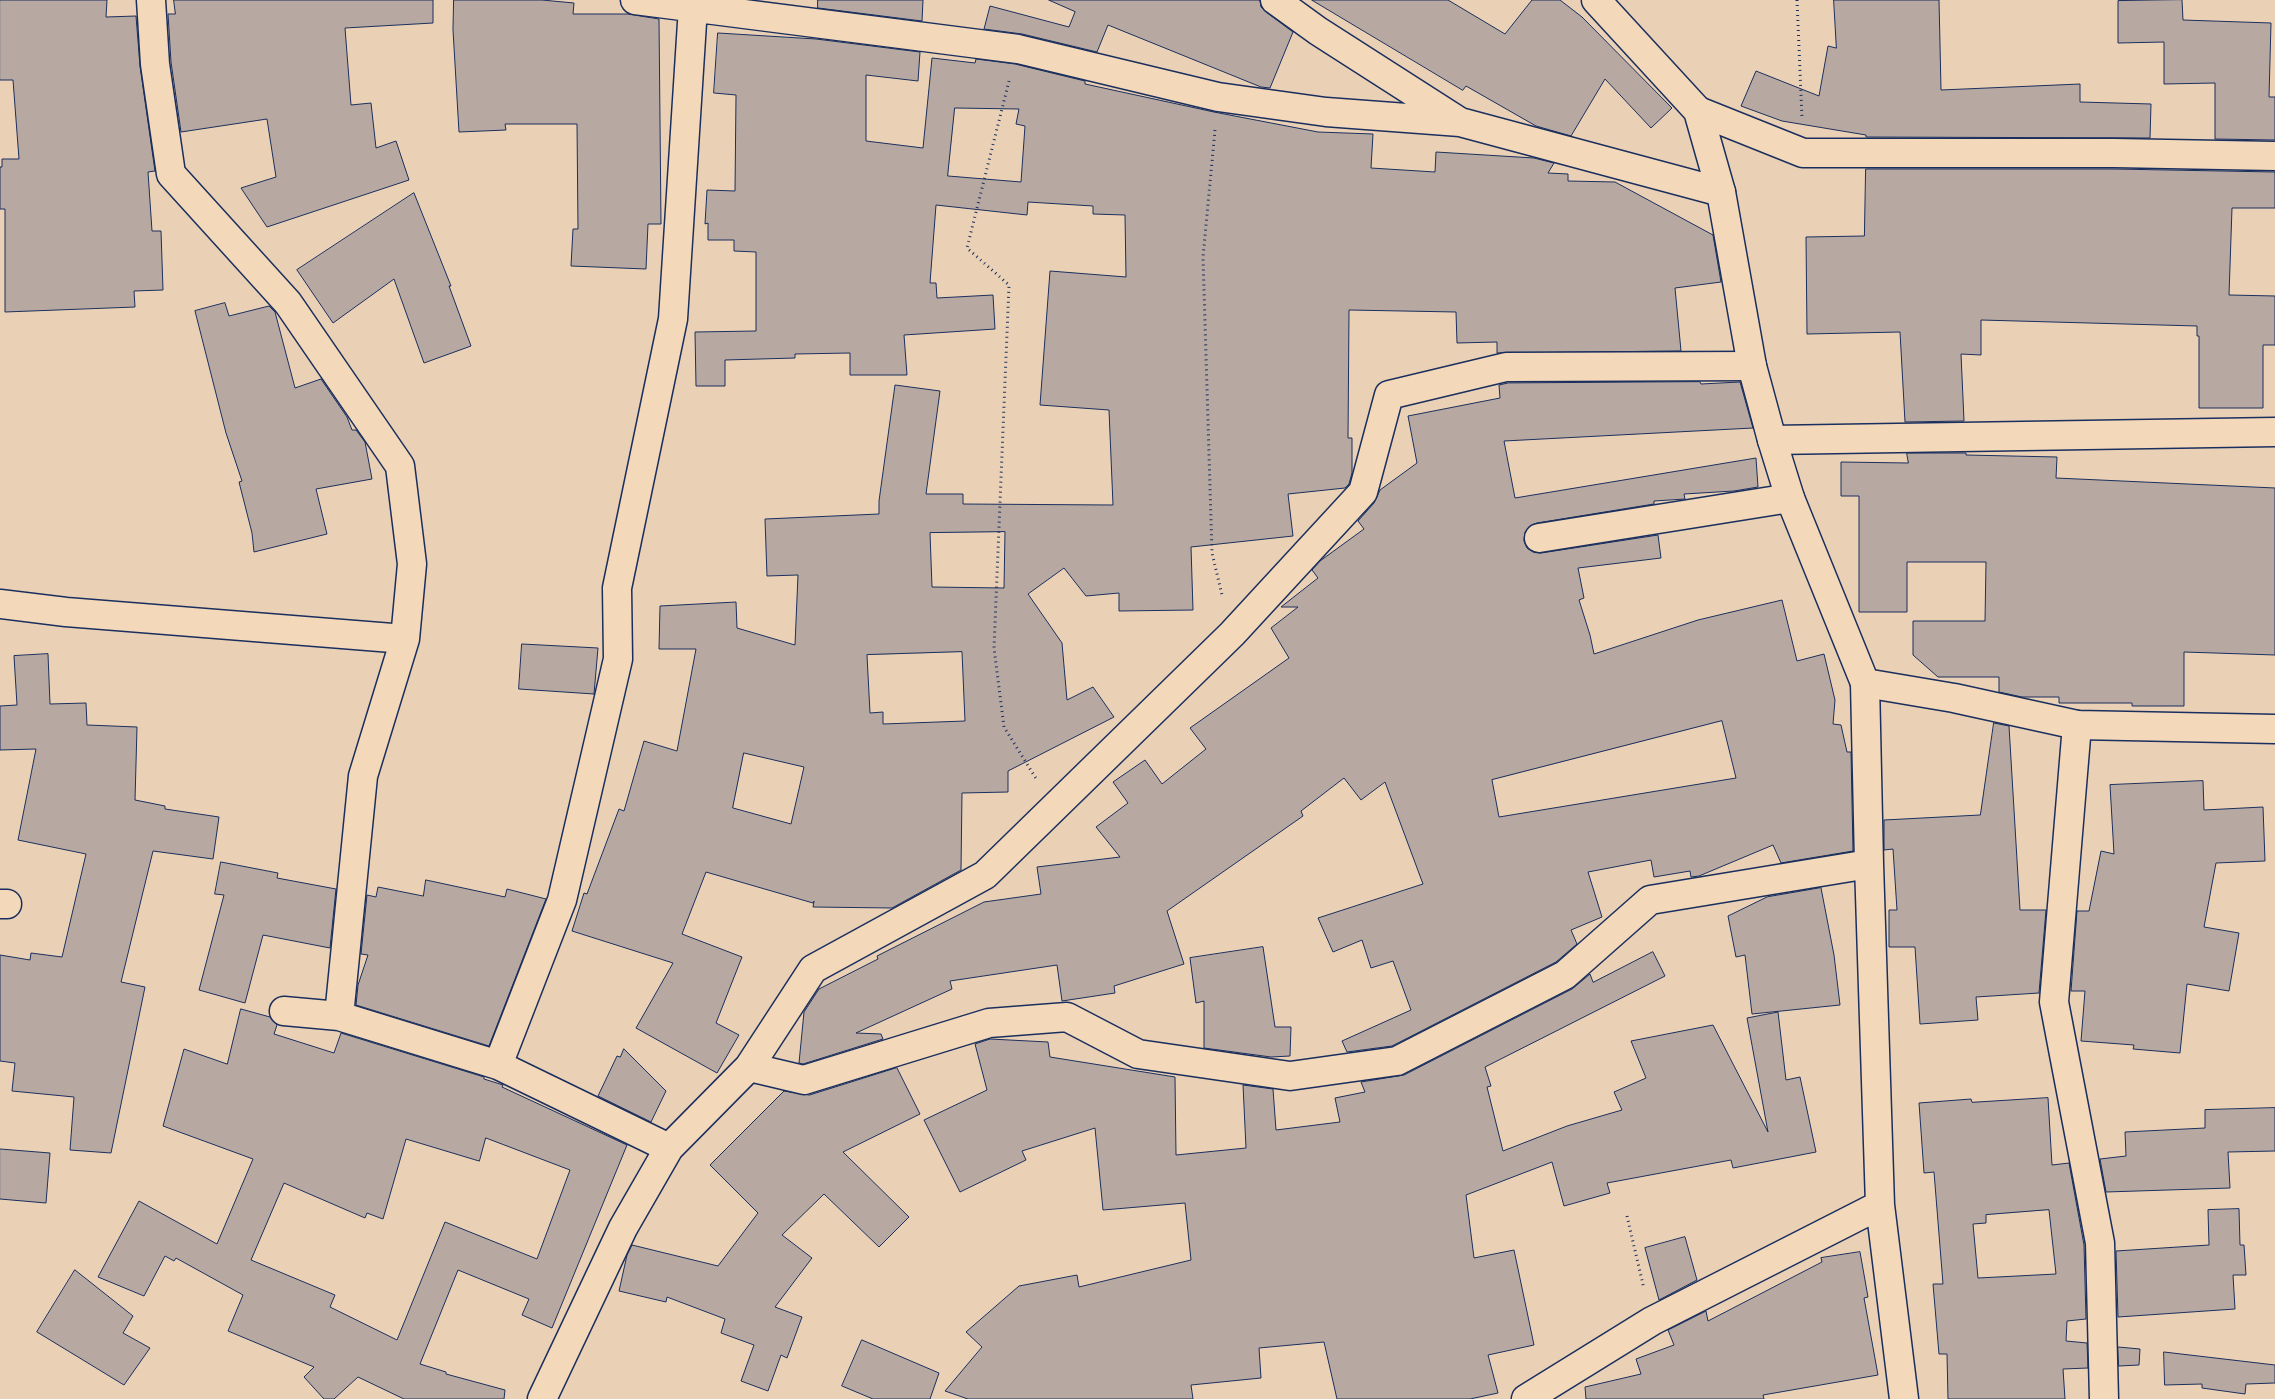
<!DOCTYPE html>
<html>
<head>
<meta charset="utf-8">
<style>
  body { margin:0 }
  canvas { display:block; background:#ead1b6 }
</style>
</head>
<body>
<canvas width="2275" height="1399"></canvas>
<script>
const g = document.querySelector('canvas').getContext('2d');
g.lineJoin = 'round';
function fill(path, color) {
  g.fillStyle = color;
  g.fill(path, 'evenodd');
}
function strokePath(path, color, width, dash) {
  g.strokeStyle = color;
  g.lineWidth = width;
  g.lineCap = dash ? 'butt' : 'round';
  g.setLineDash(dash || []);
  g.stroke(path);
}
const building = new Path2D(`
  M 0,0 L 107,0 L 106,17 L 136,16 L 140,66 L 155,171 L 148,172 L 152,231 L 161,231 L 163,290 L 134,291 L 135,307 L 5,312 L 5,209 L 0,209 L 0,167 L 2,167 L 2,159 L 19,159 L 13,80 L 0,80 Z
  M 174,0 L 433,0 L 433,23 L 345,28 L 351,105 L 371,103 L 376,148 L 396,141 L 409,180 L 267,227 L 241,188 L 276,177 L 267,119 L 181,132 L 171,62 L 168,14 L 175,14 Z
  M 454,0 L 542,0 L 574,3 L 573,14 L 628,14 L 659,19 L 661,224 L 648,224 L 646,269 L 571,266 L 573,229 L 578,229 L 577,124 L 505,124 L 506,130 L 459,132 L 453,30 Z
  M 818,0 L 923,0 L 922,21 L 818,8 Z
  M 1049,0 L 1260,0 L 1261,7 L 1266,12 L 1293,32 L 1270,88 L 1261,87 L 1108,25 L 1097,52 L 1022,34 L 984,29 L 990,6 L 1069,27 L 1075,12 Z
  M 1312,0 L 1448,0 L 1505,34 L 1532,0 L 1560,0 L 1582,17 L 1672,108 L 1651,128 L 1605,79 L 1571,136 L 1536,126 L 1466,86 L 1463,90 Z
  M 1834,0 L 1939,0 L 1941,90 L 2080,84 L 2080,102 L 2151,104 L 2150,138 L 1866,137 L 1866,135 L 1782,121 L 1741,106 L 1756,71 L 1819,96 L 1828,46 L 1836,48 Z
  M 2182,0 L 2183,20 L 2271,23 L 2269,97 L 2275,97 L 2275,140 L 2215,139 L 2215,83 L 2164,84 L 2164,42 L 2118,43 L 2118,1 Z
  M 718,33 L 816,39 L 920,52 L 918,81 L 866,75 L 866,141 L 923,148 L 932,58 L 975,63 L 976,59 L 1015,64 L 1085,81 L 1085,84 L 1214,112 L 1318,132 L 1373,134 L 1371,168 L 1435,172 L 1436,152 L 1534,158 L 1554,163 L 1548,173 L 1568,174 L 1568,181 L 1615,182 L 1713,235 L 1721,282 L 1675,288 L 1681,351 L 1497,353 L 1497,342 L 1457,343 L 1456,312 L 1349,310 L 1348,438 L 1352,438 L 1352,473 L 1349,484 L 1345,488 L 1288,494 L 1293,536 L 1191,547 L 1193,610 L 1119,611 L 1119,593 L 1086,596 L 1064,568 L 1028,594 L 1062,643 L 1067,700 L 1093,687 L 1114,717 L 1008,771 L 1008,792 L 962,793 L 961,870 L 892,908 L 813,907 L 814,901 L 813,903 L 706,872 L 682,934 L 742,957 L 716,1023 L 739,1035 L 717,1073 L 636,1028 L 673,963 L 572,931 L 584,893 L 587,894 L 619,809 L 624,811 L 644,741 L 677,751 L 696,649 L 659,649 L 660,606 L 736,602 L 737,628 L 795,645 L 798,575 L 767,576 L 765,519 L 879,514 L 879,501 L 895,385 L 940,391 L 926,494 L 963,494 L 963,504 L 1113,505 L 1109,410 L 1040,405 L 1050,271 L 1126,277 L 1125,215 L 1093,214 L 1093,206 L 1028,202 L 1027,215 L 936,205 L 930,283 L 936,283 L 937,298 L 993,295 L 995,329 L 904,335 L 907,375 L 850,375 L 850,353 L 795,354 L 795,358 L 725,360 L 725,386 L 696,386 L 695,332 L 756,331 L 756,252 L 734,251 L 734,240 L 708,240 L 708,223 L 705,224 L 707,190 L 735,191 L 736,95 L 714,93 ZM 955,108 L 1019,109 L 1016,124 L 1025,126 L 1021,182 L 948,176 ZM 1005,532 L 1004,588 L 932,587 L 930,533 ZM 962,652 L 965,721 L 883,724 L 883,712 L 870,713 L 867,655 ZM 744,753 L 804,767 L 791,824 L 733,808 Z
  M 1866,169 L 2114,169 L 2275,172 L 2275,208 L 2232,208 L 2229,295 L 2275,296 L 2275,345 L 2263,345 L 2263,408 L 2199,408 L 2199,336 L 2197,336 L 2197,326 L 1981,320 L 1981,355 L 1961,354 L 1964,421 L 1905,422 L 1900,332 L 1807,334 L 1806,237 L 1864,236 Z
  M 414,193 L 451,286 L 449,286 L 471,346 L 424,363 L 394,279 L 333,323 L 297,270 Z
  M 225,303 L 229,316 L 269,306 L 275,312 L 295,388 L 321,379 L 347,417 L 352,430 L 356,430 L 365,442 L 372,479 L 316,489 L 327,534 L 254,552 L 252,533 L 239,482 L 242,481 L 226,433 L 195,311 Z
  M 1700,382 L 1701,384 L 1740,382 L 1753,428 L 1504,441 L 1515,498 L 1756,458 L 1758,487 L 1734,491 L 1684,494 L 1685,499 L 1654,501 L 1654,504 L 1537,523 L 1530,526 L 1525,532 L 1524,541 L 1527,548 L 1533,552 L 1541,553 L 1658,535 L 1661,558 L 1578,568 L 1584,598 L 1579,600 L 1590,635 L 1594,654 L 1698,620 L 1782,600 L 1797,661 L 1824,654 L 1835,700 L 1833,724 L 1841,725 L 1847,752 L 1851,752 L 1853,851 L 1781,863 L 1773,845 L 1699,876 L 1691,877 L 1690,871 L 1654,877 L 1651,860 L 1588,872 L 1602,917 L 1571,930 L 1577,944 L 1556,962 L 1392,1046 L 1347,1052 L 1342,1041 L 1411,1010 L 1393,961 L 1371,968 L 1362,940 L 1333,952 L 1318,918 L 1423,884 L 1385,782 L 1361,800 L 1344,778 L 1301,811 L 1303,816 L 1167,911 L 1184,964 L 1114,986 L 1115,993 L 1062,1001 L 1057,965 L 950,981 L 952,989 L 856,1033 L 881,1034 L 883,1039 L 803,1064 L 799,1063 L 804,1012 L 819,989 L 878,959 L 877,956 L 984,902 L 1041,894 L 1037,867 L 1120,857 L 1096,827 L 1128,803 L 1113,782 L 1145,760 L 1162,784 L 1206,749 L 1190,728 L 1289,658 L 1271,628 L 1298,607 L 1281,607 L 1318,578 L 1312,570 L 1320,561 L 1364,529 L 1358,521 L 1374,503 L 1380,490 L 1417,463 L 1408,416 L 1500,398 L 1499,385 L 1508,383 ZM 1722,721 L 1736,778 L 1499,817 L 1492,780 Z
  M 1907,453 L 1966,453 L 1966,455 L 2057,457 L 2056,478 L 2275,488 L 2275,655 L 2184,652 L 2184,706 L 2132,706 L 2132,703 L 2059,703 L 2059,697 L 2022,697 L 1999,692 L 1999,677 L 1938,677 L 1913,655 L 1913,621 L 1985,621 L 1986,562 L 1907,562 L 1907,612 L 1859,612 L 1859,496 L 1841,496 L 1841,462 L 1908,463 Z
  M 522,644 L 598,648 L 594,694 L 519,689 Z
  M 48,654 L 50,704 L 86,703 L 87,725 L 137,727 L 135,800 L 165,806 L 165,809 L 219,817 L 213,859 L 153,851 L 121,982 L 145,987 L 111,1153 L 70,1150 L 74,1097 L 12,1091 L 15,1063 L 0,1061 L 0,955 L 30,960 L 31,953 L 62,957 L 86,854 L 18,840 L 36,749 L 0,750 L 0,706 L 17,705 L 14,656 Z
  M 1994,723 L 2009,726 L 2020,910 L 2046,910 L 2039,993 L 1976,997 L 1978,1020 L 1920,1024 L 1915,947 L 1889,947 L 1889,910 L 1897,910 L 1893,849 L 1884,850 L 1884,820 L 1980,815 Z
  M 2203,781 L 2204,810 L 2263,807 L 2265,861 L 2216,863 L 2204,927 L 2239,933 L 2229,991 L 2187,984 L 2180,1053 L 2133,1049 L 2134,1045 L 2081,1041 L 2085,991 L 2071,991 L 2077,911 L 2089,911 L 2101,851 L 2114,854 L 2110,785 Z
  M 221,862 L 278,873 L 277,878 L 336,889 L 330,948 L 263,935 L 245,1003 L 199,990 L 224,895 L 215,894 Z
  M 426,880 L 505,897 L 507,889 L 546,899 L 489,1046 L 356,1005 L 358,985 L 368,955 L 361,954 L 367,895 L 376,897 L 378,887 L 423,896 Z
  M 1821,888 L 1834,955 L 1840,1005 L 1752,1014 L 1745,955 L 1736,957 L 1728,916 L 1767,897 Z
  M 1263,947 L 1275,1027 L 1291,1027 L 1290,1056 L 1271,1057 L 1204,1048 L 1204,1001 L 1196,1003 L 1190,958 Z
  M 1653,952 L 1665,976 L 1485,1067 L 1491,1086 L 1487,1087 L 1503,1151 L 1567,1126 L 1622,1110 L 1614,1092 L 1646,1078 L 1631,1041 L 1713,1025 L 1768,1132 L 1747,1018 L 1778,1012 L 1786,1080 L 1800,1077 L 1816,1152 L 1733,1168 L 1731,1160 L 1607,1183 L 1610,1193 L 1564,1206 L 1552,1162 L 1466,1195 L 1474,1258 L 1514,1250 L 1534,1345 L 1488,1355 L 1498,1393 L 1470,1399 L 1337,1399 L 1324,1342 L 1259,1348 L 1261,1378 L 1191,1385 L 1193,1399 L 968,1399 L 945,1391 L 982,1347 L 966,1332 L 1019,1286 L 1077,1275 L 1079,1287 L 1191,1260 L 1185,1203 L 1103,1210 L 1095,1128 L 1022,1151 L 1026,1160 L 960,1192 L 924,1120 L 987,1090 L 975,1044 L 990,1039 L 1048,1042 L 1050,1057 L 1175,1077 L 1176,1155 L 1246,1148 L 1243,1085 L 1273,1089 L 1276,1130 L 1340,1122 L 1335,1098 L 1365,1092 L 1361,1082 L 1404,1075 L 1572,989 L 1590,974 L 1593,982 Z
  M 241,1009 L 270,1017 L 277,1025 L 274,1034 L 334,1053 L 341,1033 L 484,1077 L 484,1079 L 503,1085 L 502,1087 L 627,1145 L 552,1328 L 522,1315 L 529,1299 L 458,1270 L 420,1364 L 446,1372 L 446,1374 L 505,1390 L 504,1399 L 404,1399 L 358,1377 L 334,1399 L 324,1399 L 304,1377 L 314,1367 L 228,1331 L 243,1295 L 176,1258 L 174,1261 L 165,1256 L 144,1296 L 98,1277 L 139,1201 L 217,1244 L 253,1159 L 163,1126 L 184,1049 L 227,1064 ZM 486,1138 L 570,1170 L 537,1259 L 445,1222 L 397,1340 L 330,1307 L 335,1295 L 251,1260 L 284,1183 L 365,1218 L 367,1213 L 383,1219 L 406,1139 L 479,1161 Z
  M 624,1049 L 666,1091 L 651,1122 L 598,1096 L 617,1056 L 620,1057 Z
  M 897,1068 L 920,1114 L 843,1152 L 909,1217 L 879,1247 L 824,1194 L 782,1235 L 812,1258 L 775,1307 L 802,1317 L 787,1358 L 781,1355 L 768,1391 L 741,1381 L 754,1345 L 721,1333 L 725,1319 L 667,1297 L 666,1302 L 619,1291 L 627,1255 L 632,1245 L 718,1266 L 758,1213 L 710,1165 L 784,1091 L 809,1095 Z
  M 2048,1098 L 2052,1165 L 2069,1163 L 2084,1245 L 2086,1319 L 2067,1321 L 2066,1341 L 2087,1343 L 2088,1368 L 2063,1369 L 2065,1399 L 1948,1399 L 1947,1354 L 1939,1354 L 1933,1284 L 1943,1284 L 1934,1172 L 1924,1173 L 1919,1103 L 1971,1099 L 1972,1102 ZM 2049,1210 L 2056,1274 L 1978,1278 L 1973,1224 L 1986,1223 L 1986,1215 Z
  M 2275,1108 L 2275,1151 L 2228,1152 L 2230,1188 L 2106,1192 L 2100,1159 L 2126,1156 L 2125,1132 L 2205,1128 L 2205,1110 Z
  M 0,1149 L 50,1153 L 46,1203 L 0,1199 Z
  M 2239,1209 L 2240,1245 L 2244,1245 L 2246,1275 L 2233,1275 L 2235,1309 L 2118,1317 L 2116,1251 L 2209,1245 L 2208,1210 Z
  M 1685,1237 L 1697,1280 L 1659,1300 L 1645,1248 Z
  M 1860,1252 L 1868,1297 L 1864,1298 L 1878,1375 L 1763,1395 L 1764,1399 L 1586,1399 L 1585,1387 L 1641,1374 L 1636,1359 L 1674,1345 L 1668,1330 L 1706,1311 L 1708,1321 L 1822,1262 L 1821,1258 Z
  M 75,1270 L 133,1316 L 123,1333 L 150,1348 L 124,1385 L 37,1332 Z
  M 862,1340 L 939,1373 L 930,1399 L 873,1399 L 842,1386 Z
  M 2118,1347 L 2140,1349 L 2139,1365 L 2119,1366 Z
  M 2164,1352 L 2275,1365 L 2275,1383 L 2246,1384 L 2245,1394 L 2202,1388 L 2202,1384 L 2165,1385 Z`);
fill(building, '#b7a9a1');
strokePath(building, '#1b2f5e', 1);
const minor = new Path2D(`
  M 151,0 L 155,64 L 171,174 L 288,303 L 400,466 L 412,564 L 405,639 L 363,776 L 339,1016
  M 635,0 L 1018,49 L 1218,97 L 1326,112 L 1460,122
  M 1275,0 L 1318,31 L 1460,122 L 1721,192
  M 1698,111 L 1803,153 L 2114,153 L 2275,156
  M 1772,440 L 2275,432
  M 1539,538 L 1790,498
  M 0,604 L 66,612 L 405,639
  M 1865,683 L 1869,864 L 1880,1205 L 1904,1399
  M 2077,725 L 2054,1002 L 2100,1243 L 2104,1399
  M 0,904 L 7,904
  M 284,1011 L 339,1016 L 498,1065 L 669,1148
  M 498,1065 L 562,900 L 618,659 L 617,588 L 673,319 L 693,7
  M 749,1067 L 804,1080 L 989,1023 L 1067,1017 L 1138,1054 L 1290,1076 L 1397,1061 L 1565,975 L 1650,900 L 1869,864
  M 542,1399 L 623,1228 L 669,1148 L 749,1067 L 813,969 L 985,875 L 1232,634 L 1363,492 L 1389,395 L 1506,367 L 1752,366
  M 1526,1399 L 1652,1321 L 1880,1205`);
const tertiary = new Path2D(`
  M 1596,0 L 1698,111 L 1721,192 L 1752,366 L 1772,440 L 1790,498 L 1865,683 L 1954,698 L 2077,725 L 2275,729`);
strokePath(minor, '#1b2f5e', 31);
strokePath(tertiary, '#1b2f5e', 31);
strokePath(new Path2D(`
  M 1797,0 L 1802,118
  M 1009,81 L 967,248 L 1009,285 L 994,648 L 1004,727 L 1037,780
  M 1215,130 L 1203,257 L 1212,553 L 1222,595
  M 1627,1216 L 1644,1289`), '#1b2f5e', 3, [1, 4]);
strokePath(minor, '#f3d8ba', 28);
strokePath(tertiary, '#f3d8ba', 28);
</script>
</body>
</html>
